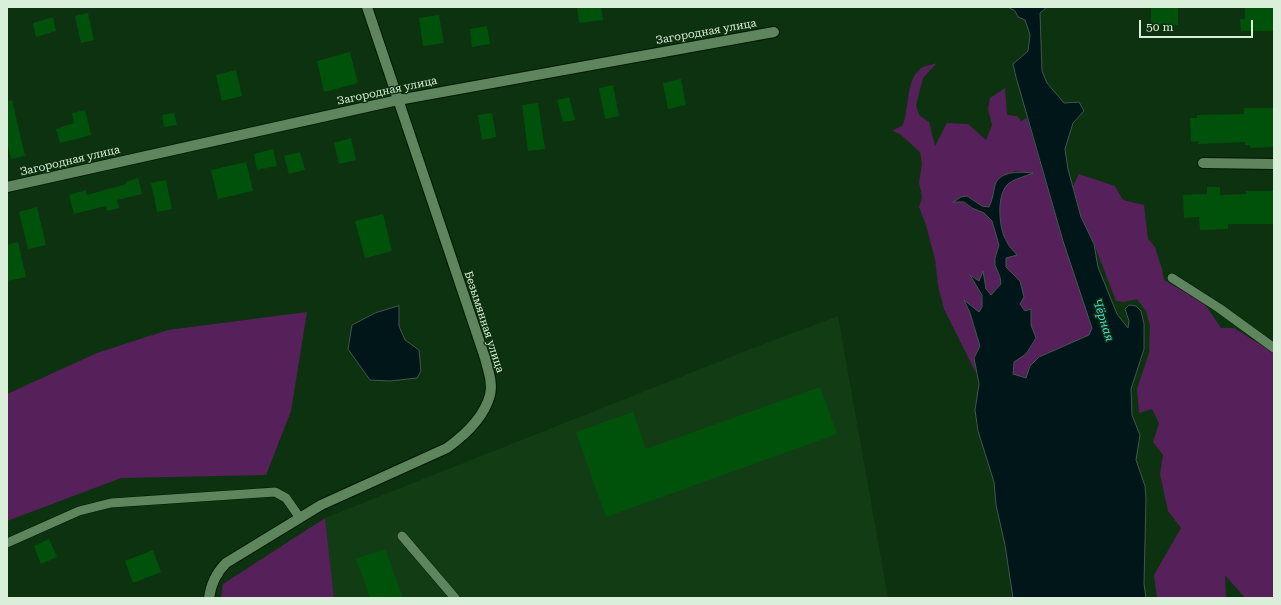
<!DOCTYPE html>
<html>
<head>
<meta charset="utf-8">
<style>
  body { margin:0 }
  #map { position:relative; width:1281px; height:605px; overflow:hidden; background:#0d320f; font-family:"Roboto Serif",serif }
  canvas { display:block }
  .frame { position:absolute; inset:0; border:8px solid #daefd9; pointer-events:none }
  .scale { position:absolute; left:1139px; top:20px; width:114px; height:18px; box-sizing:border-box; border:2px solid #daefd9; border-top:0; padding-left:5px; font-size:12px; line-height:14px; white-space:nowrap; color:#daefd9; -webkit-text-stroke:3px #0d320f; paint-order:stroke }
</style>
</head>
<body>
<div id="map">
<canvas width="1281" height="605"></canvas>
<div class="frame"></div>
<div class="scale">50 m</div>
</div>
<script>
const g = document.querySelector('canvas').getContext('2d');
g.lineJoin = 'round';
function fill(path, color) {
  g.fillStyle = color;
  g.fill(path, 'evenodd');
}
function strokePath(path, color, width, dash) {
  g.strokeStyle = color;
  g.lineWidth = width;
  g.lineCap = dash ? 'butt' : 'round';
  g.setLineDash(dash || []);
  g.stroke(path);
}
function label(font, color, halo, rows, align = 'center') {
  g.font = font + ' "Roboto Serif",serif';
  g.lineWidth = 3;
  g.setLineDash([]);
  g.textBaseline = 'middle';
  g.strokeStyle = halo;
  g.fillStyle = color;
  for (const [text, x, y, turn = 0] of rows) {
    g.save();
    g.translate(x, y);
    g.rotate((+turn || 0) * Math.PI / 180);
    g.textAlign = isNaN(turn) ? turn : align;
    if (halo) g.strokeText(text, 0, 0);
    g.fillText(text, 0, 0);
    g.restore();
  }
}
fill(new Path2D(`
  M 838,316 L 888,598 L 334,598 L 325,518 L 751,349 Z`), '#123d14');
fill(new Path2D(`
  M 937,63 L 923,78 L 916,105 L 919,115 L 929,122 L 935,146 L 947,123 L 968,124 L 986,140 L 992,125 L 988,109 L 990,98 L 1005,88 L 1007,115 L 1017,116 L 1021,121 L 1027,118 L 1063,241 L 1092,328 L 1090,335 L 1039,357 L 1030,366 L 1026,378 L 1013,374 L 1014,362 L 1026,354 L 1036,338 L 1031,325 L 1031,310 L 1025,311 L 1020,304 L 1020,281 L 1006,267 L 1006,258 L 1017,255 C 1013,251 1009,247 1007,242 C 999,230 995,192 1009,183 C 1015,179 1024,177 1032,173 L 1015,171 L 996,183 L 994,196 L 989,207 L 982,206 L 967,196 L 954,202 L 964,202 L 972,208 L 984,213 L 992,221 L 999,245 L 995,258 L 995,265 L 1000,277 L 1002,284 L 991,295 L 986,289 L 983,272 L 980,281 L 971,276 C 976,287 988,299 979,312 L 964,301 L 970,313 L 980,346 L 974,358 L 976,373 L 944,309 L 938,285 L 935,259 L 926,225 L 919,207 L 922,197 L 919,182 L 922,164 L 920,152 L 900,134 L 892,131 L 903,125 C 909,109 906,81 920,69 C 923,66 932,65 937,63 Z
  M 1079,174 L 1115,186 L 1123,200 L 1144,205 L 1148,239 L 1155,247 L 1162,269 L 1164,280 L 1204,303 L 1221,328 L 1234,328 L 1274,353 L 1274,598 L 1245,598 L 1225,575 L 1226,598 L 1157,598 L 1154,575 L 1181,528 L 1168,511 L 1160,474 L 1163,455 L 1153,442 L 1159,423 L 1152,409 L 1139,413 L 1137,389 L 1149,353 L 1150,326 L 1146,311 L 1137,299 L 1124,302 L 1116,301 L 1094,244 L 1081,217 L 1073,186 Z
  M 307,312 L 291,411 L 266,475 L 121,478 L 7,521 L 7,394 L 97,353 L 168,330 Z
  M 325,518 L 334,598 L 221,598 L 223,584 Z`), '#56215b');
const water = new Path2D(`
  M 1008,7 L 1047,7 L 1040,13 L 1042,71 L 1047,83 L 1064,103 L 1079,102 L 1084,111 L 1073,123 L 1065,149 L 1068,169 L 1081,217 L 1094,244 L 1098,267 L 1117,314 L 1128,328 L 1129,321 L 1125,309 L 1129,305 L 1136,306 L 1141,311 L 1144,324 L 1144,349 L 1131,389 L 1132,415 L 1140,435 L 1136,460 L 1145,486 L 1146,499 L 1144,584 L 1146,598 L 1013,598 L 1005,545 L 996,505 L 994,482 L 978,431 L 975,410 L 979,384 L 974,358 L 980,346 L 970,313 L 964,300 L 979,312 L 982,307 L 982,295 L 970,275 L 979,281 L 983,271 L 986,289 L 991,295 L 1001,284 L 1000,277 L 995,265 L 995,258 L 999,245 L 992,221 L 984,213 L 972,208 L 964,202 L 953,202 L 961,197 L 967,196 L 982,206 L 989,207 C 993,199 993,193 995,185 C 1000,170 1021,172 1033,173 C 1026,176 1011,180 1007,185 C 996,197 999,230 1007,242 C 1009,247 1014,251 1017,255 L 1006,258 L 1006,267 L 1020,281 L 1024,297 L 1020,304 L 1025,311 L 1031,309 L 1031,325 L 1036,338 L 1026,354 L 1014,362 L 1013,374 L 1026,378 L 1030,366 L 1039,357 L 1089,335 L 1092,328 L 1063,241 L 1016,77 L 1013,64 L 1028,51 L 1030,35 L 1025,20 L 1018,17 L 1015,11 Z
  M 399,306 L 399,326 L 405,340 L 419,350 L 421,371 L 417,378 L 390,381 L 370,380 L 348,349 L 352,325 L 375,313 Z`);
fill(water, '#001618');
strokePath(water, '#415752', 1);
fill(new Path2D(`
  M 577,7 L 601,7 L 603,20 L 579,23 Z
  M 1151,7 L 1178,7 L 1178,25 L 1151,25 Z
  M 1245,7 L 1274,7 L 1274,31 L 1241,31 L 1240,19 L 1245,19 Z
  M 88,13 L 94,40 L 81,43 L 75,16 Z
  M 439,15 L 444,43 L 423,46 L 419,18 Z
  M 53,17 L 56,31 L 36,37 L 33,23 Z
  M 487,26 L 490,44 L 472,47 L 470,29 Z
  M 350,52 L 358,83 L 324,92 L 317,61 Z
  M 236,70 L 242,96 L 222,101 L 216,75 Z
  M 681,79 L 686,105 L 668,109 L 663,83 Z
  M 613,85 L 619,116 L 605,119 L 599,88 Z
  M 569,97 L 575,120 L 563,122 L 557,100 Z
  M 12,100 L 25,156 L 11,159 L 7,142 L 7,101 Z
  M 538,103 L 545,149 L 528,151 L 522,105 Z
  M 1244,108 L 1274,108 L 1273,147 L 1250,148 L 1250,145 L 1245,145 L 1245,142 L 1198,144 L 1198,141 L 1191,142 L 1190,118 L 1197,118 L 1197,115 L 1244,114 Z
  M 85,110 L 91,135 L 60,143 L 56,129 L 74,123 L 72,113 Z
  M 174,113 L 177,125 L 164,127 L 162,115 Z
  M 492,113 L 496,137 L 482,140 L 478,115 Z
  M 351,138 L 356,160 L 339,164 L 334,143 Z
  M 273,149 L 277,166 L 257,170 L 254,154 Z
  M 300,152 L 305,170 L 289,174 L 284,156 Z
  M 246,162 L 253,191 L 218,199 L 211,170 Z
  M 138,178 L 142,194 L 117,200 L 119,208 L 107,211 L 106,206 L 74,214 L 69,195 L 86,190 L 87,195 L 126,184 L 126,182 Z
  M 166,180 L 172,209 L 157,212 L 151,183 Z
  M 1207,187 L 1220,187 L 1220,195 L 1246,194 L 1246,191 L 1274,191 L 1274,224 L 1228,224 L 1228,229 L 1200,230 L 1199,217 L 1184,218 L 1183,195 L 1207,194 Z
  M 37,207 L 46,245 L 28,249 L 19,212 Z
  M 383,214 L 392,251 L 365,258 L 355,221 Z
  M 18,242 L 26,277 L 7,281 L 7,245 Z
  M 820,387 L 837,434 L 606,517 L 576,432 L 633,412 L 646,449 Z
  M 49,539 L 57,557 L 41,564 L 34,546 Z
  M 385,549 L 403,598 L 370,598 L 356,559 Z
  M 153,550 L 161,572 L 133,583 L 125,561 Z`), '#00520b');
const lane = new Path2D(`
  M 1172,278 L 1219,308 L 1274,348
  M 402,536 L 455,598
  M 7,543 L 79,511 L 111,503 L 275,492 L 286,498 L 300,518`);
const street = new Path2D(`
  M 1203,163 L 1274,164
  M 7,187 L 398,100 L 774,32`);
const secondary = new Path2D(`
  M 209,598 C 211,583 216,573 226,563 L 321,505 L 447,448 C 465,435 484,418 490,395 C 493,383 488,370 485,358 L 367,7`);
strokePath(lane, '#001801', 10);
strokePath(street, '#001801', 12);
strokePath(secondary, '#001801', 12);
strokePath(lane, '#5f855e', 9);
strokePath(street, '#5f855e', 10);
strokePath(secondary, '#5f855e', 10);
label('11px', '#daefd9', '#0d320f', [
  ["Загородная улица",706,32,-10],
  ["Загородная улица",387,91,-12],
  ["Загородная улица",70,161,-13],
  ["Безымянная улица",484,322,72]
]);
label('italic 12px', '#55d2de', '#0d320f', [
  ["Чёрная",1103,320,72]
]);
</script>
</body>
</html>
